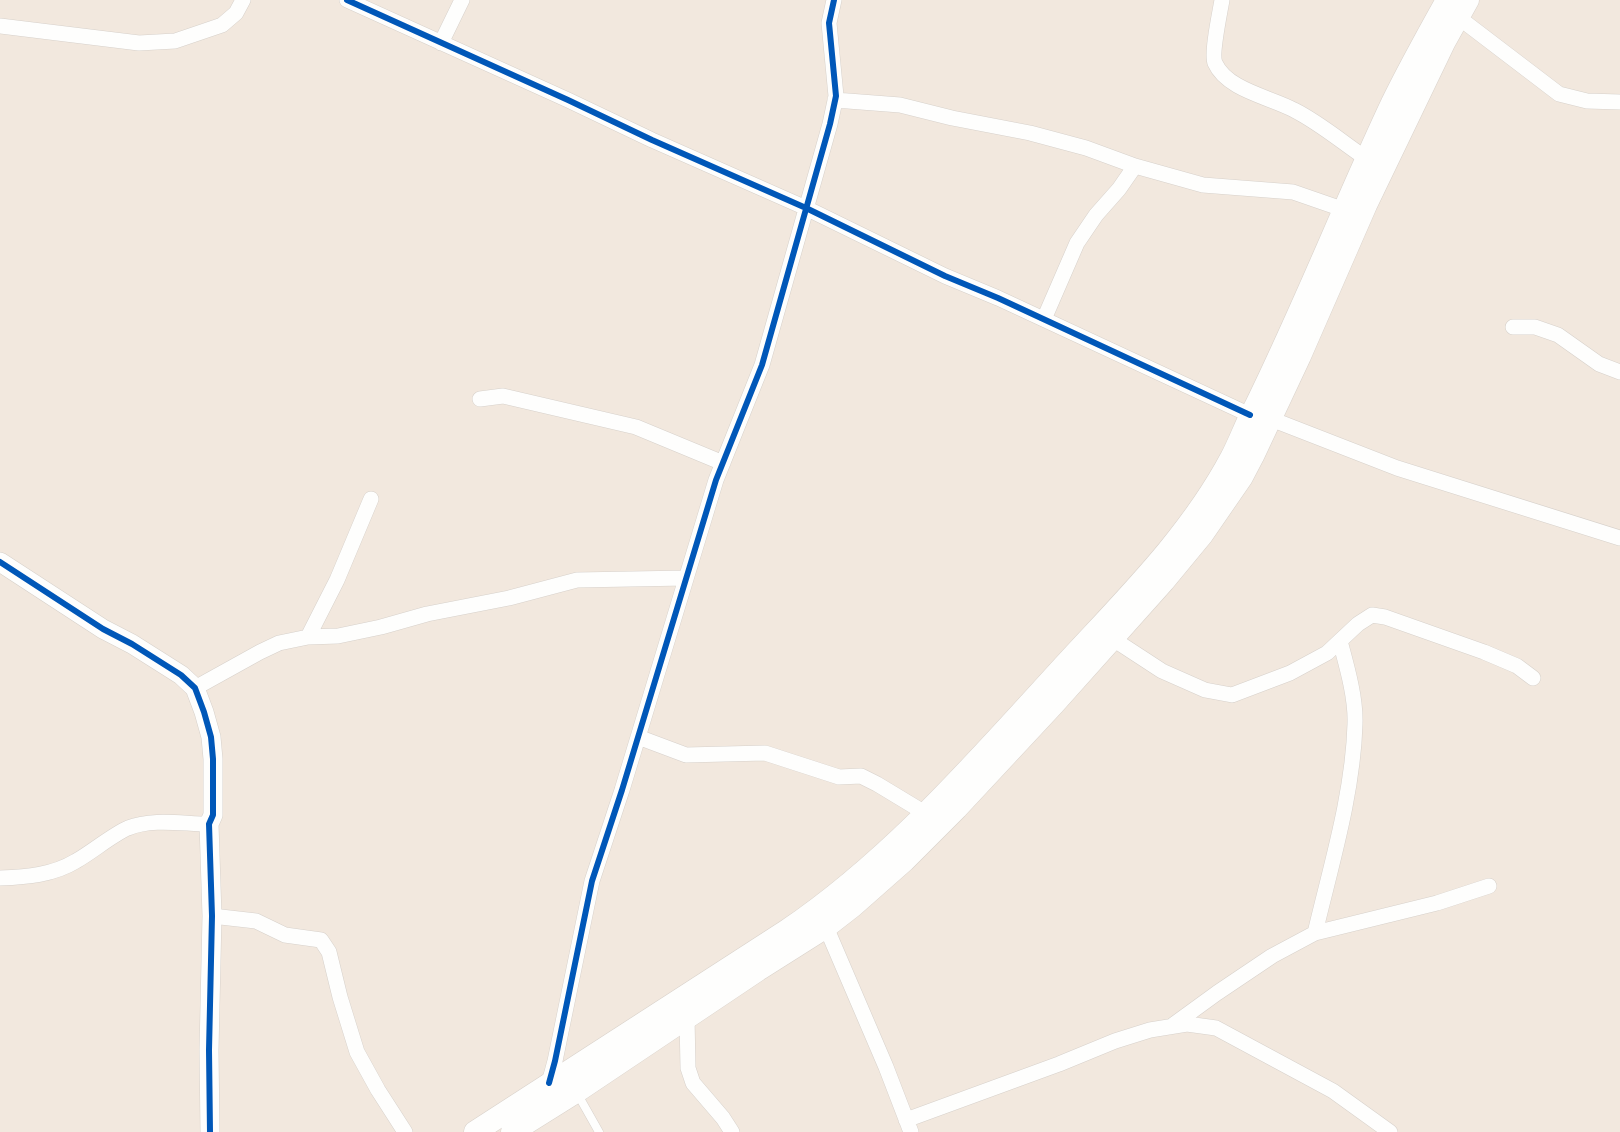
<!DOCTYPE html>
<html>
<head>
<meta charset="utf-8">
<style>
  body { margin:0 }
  canvas { display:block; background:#f9f5f0 }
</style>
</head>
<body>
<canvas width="1620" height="1132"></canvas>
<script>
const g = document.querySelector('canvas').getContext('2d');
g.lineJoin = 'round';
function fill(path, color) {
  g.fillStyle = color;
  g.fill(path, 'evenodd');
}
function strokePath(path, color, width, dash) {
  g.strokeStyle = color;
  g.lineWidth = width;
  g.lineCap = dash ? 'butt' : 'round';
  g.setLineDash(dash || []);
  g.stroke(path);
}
fill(new Path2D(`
  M 0,0 L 1620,0 L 1620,1132 L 0,1132 Z`), '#f2e8de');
const service = new Path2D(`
  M 577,1093 L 599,1132`);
const minor = new Path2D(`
  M 347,0 L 568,100 L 652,140 L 806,208 L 945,276 L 998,298 L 1250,415
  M 1222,0 C 1220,12 1211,54 1215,63 C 1227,90 1270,97 1294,110 C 1320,123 1343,143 1367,159
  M 1458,17 L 1559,94 L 1587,101 L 1620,102
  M 0,26 L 139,43 L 175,41 L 222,25 L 236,13 L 243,0
  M 441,43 L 462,0
  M 835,100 L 900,105 L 952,118 L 1030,133 L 1086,148 L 1135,166 L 1203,185 L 1293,192 L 1345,210
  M 1044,319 L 1077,243 L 1096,215 L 1119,189 L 1135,166
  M 1513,327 L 1535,327 L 1558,335 L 1599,364 L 1620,372
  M 480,399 L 503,396 L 636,427 L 723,463
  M 1271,419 L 1397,468 L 1620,538
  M 308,637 L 337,580 L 371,499
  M 1113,639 L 1162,671 L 1205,690 L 1232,695 L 1290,673 L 1327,653 L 1358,624 L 1372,615 L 1385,617 L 1484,652 L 1517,666 L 1533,678
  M 195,688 L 260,652 L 279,643 L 308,637 L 338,636 L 381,627 L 427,614 L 509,598 L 577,580 L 686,578
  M 638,737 L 686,755 L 765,753 L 839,777 L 861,776 L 877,784 L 925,813
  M 0,878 C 27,877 53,875 76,861 C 92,852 112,835 128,828 C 153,818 183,824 209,824
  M 212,916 L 256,921 L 285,935 L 321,940 L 329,952 L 340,997 L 357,1052 L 378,1090 L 405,1132
  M 826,927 L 886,1067 L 911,1132
  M 1315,933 C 1331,865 1353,794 1355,724 C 1356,698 1347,667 1340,641
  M 687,1017 L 688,1068 L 693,1083 L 723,1118 L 732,1132
  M 1173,1025 L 1217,993 L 1272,956 L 1315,933 L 1437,903 L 1489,886
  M 549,1083 L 555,1061 L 592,881 L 622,790 L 716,480 L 762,365 L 830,124 L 836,96 L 829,23 L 834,0
  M 906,1120 L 1059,1064 L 1115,1041 L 1150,1030 L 1187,1024 L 1216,1028 L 1333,1091 L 1390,1132`);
const tertiary = new Path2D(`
  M 0,562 L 103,629 L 132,644 L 181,675 L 195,688 L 204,712 L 211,737 L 213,759 L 213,815 L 209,824 L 212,916 L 209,1050 L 210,1132`);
const secondary = new Path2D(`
  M 475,1132 L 786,931 C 890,861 975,763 1059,671 C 1120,604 1188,539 1231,458 C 1239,443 1245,426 1253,411 C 1303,310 1344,205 1392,103 C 1409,68 1428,34 1447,0
  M 512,1132 L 576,1092 L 758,970 L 826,927 L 853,906 L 904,861 L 957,808 L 1054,704 L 1164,581 L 1202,535 L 1242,477 L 1253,456 L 1300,356 L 1366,205 L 1444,43 L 1468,0`);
strokePath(service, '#d7d1cb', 9);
strokePath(minor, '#d7d1cb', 16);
strokePath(tertiary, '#d7d1cb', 20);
strokePath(secondary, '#d9d2cb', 23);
strokePath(service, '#fefefd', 8);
strokePath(minor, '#fefefd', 15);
strokePath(tertiary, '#fefefd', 19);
strokePath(secondary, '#fefefd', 22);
strokePath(new Path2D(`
  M 347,0 L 568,100 L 652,140 L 806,208 L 945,276 L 998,298 L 1250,415
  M 0,562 L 103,629 L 132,644 L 181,675 L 195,688 L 204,712 L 211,737 L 213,759 L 213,815 L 209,824 L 212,916 L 209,1050 L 210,1132
  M 549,1083 L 555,1061 L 592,881 L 622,790 L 716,480 L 762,365 L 830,124 L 836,96 L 829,23 L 834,0`), '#0057b8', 6);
</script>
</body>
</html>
